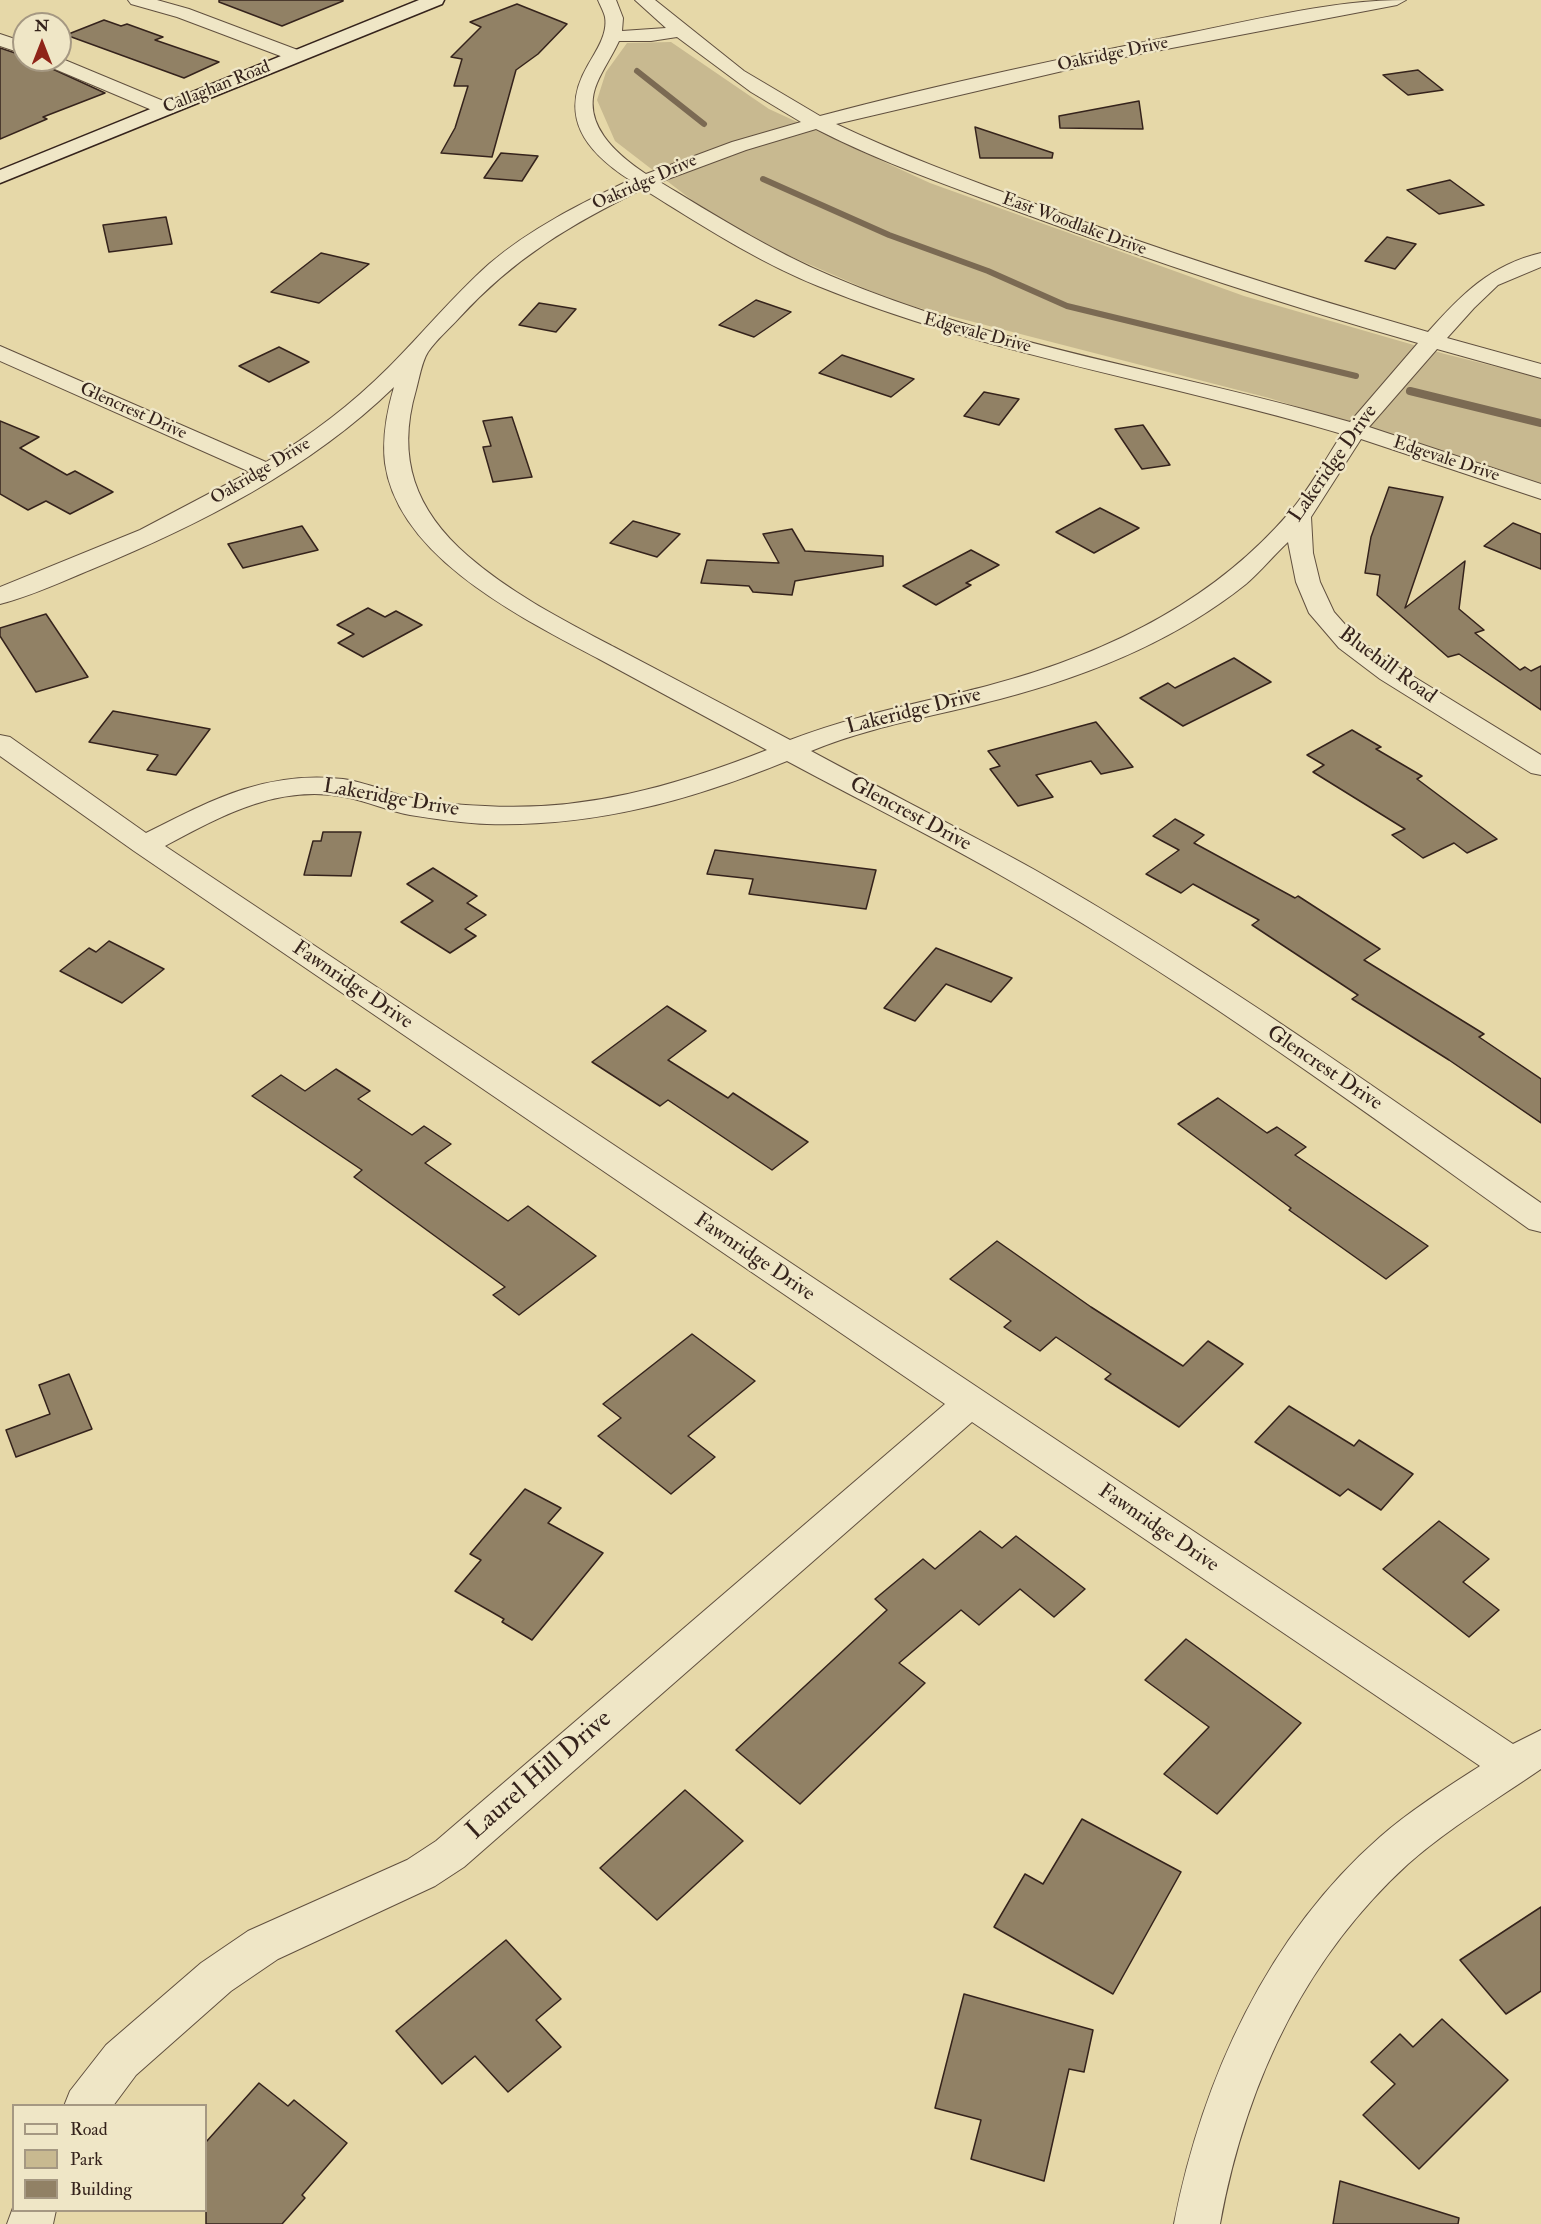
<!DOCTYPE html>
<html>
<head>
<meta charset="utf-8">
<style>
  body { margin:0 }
  #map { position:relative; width:1541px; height:2224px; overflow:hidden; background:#e6d8a8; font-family:"IM FELL Double Pica",serif }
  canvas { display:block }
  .legend { position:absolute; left:12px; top:2104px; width:195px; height:108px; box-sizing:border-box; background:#efe6c6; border:2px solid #a59882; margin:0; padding:8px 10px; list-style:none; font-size:18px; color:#35231c }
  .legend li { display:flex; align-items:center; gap:12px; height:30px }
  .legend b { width:30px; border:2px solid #a59882 }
  .north { position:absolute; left:12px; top:12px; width:60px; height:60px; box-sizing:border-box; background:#efe6c6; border:2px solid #a59882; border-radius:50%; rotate:0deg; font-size:16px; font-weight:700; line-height:24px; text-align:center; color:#35231c }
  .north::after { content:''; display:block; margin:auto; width:21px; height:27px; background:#8f2418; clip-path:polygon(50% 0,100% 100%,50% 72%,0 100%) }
</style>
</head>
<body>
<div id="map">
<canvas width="1541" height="2224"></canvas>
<ul class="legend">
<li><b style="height:8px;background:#efe6c6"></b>Road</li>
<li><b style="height:16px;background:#c8b990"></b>Park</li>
<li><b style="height:16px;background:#918165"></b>Building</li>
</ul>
<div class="north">N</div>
</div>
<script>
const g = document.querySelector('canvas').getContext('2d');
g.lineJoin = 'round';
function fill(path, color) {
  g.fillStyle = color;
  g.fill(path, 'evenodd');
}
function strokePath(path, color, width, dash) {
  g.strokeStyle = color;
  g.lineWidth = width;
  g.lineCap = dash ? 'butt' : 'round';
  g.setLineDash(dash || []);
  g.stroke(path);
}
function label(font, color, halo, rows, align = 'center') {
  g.font = font + ' "IM FELL Double Pica",serif';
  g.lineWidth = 5;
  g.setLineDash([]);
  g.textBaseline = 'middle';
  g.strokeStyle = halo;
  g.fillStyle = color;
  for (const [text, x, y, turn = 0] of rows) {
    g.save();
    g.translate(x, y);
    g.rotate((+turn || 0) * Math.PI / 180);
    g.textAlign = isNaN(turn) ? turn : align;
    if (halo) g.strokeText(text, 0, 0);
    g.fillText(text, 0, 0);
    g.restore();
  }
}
fill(new Path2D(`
  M 671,42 L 769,109 L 930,183 L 1244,296 L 1445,354 L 1541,378 L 1541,485 L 1501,470 L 1269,398 L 896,302 L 753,240 L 693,201 L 615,141 L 597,100 L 606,72 L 627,43 Z`), '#c8b990');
strokePath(new Path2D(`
  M 637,71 L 704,124
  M 763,179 L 889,235 L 988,271 L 1067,306 L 1356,376`), '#7b6a53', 6);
strokePath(new Path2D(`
  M 1410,391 L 1541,423`), '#7b6a53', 8);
const building = new Path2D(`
  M 219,0 L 343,0 L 343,1 L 282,26 L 219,2 Z
  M 517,4 L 567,24 L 538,54 L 516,70 L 492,157 L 441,153 L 455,128 L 468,86 L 454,86 L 462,59 L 451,57 L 481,27 L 470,22 Z
  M 104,20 L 121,26 L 127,24 L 163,37 L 155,40 L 219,62 L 184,78 L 66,35 Z
  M 0,48 L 24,56 L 24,60 L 33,60 L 105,93 L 43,117 L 47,119 L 0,139 Z
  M 1418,70 L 1443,90 L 1408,95 L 1383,75 Z
  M 1139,101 L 1143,129 L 1060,128 L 1059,116 Z
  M 975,127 L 1053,153 L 1052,158 L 980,158 Z
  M 501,153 L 538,156 L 522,181 L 484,178 Z
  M 1450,180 L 1484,205 L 1439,214 L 1407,190 Z
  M 166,217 L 172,244 L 109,252 L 103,225 Z
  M 1387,237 L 1416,244 L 1395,269 L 1365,261 Z
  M 321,253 L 369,264 L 319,303 L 271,292 Z
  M 756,300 L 791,312 L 754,337 L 719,325 Z
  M 539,303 L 576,309 L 556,332 L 519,325 Z
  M 279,347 L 309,362 L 269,382 L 239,366 Z
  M 842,355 L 914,379 L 891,397 L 819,373 Z
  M 984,392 L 1019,399 L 999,425 L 964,416 Z
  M 512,417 L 532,477 L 493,482 L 483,447 L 491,446 L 483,421 Z
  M 0,421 L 39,437 L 20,448 L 67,475 L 75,471 L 113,492 L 70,514 L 46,501 L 28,510 L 0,494 Z
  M 1143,425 L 1170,465 L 1142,469 L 1115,429 Z
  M 1389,487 L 1443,497 L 1405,608 L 1465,561 L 1459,609 L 1484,630 L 1475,633 L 1520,670 L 1525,667 L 1531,671 L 1541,666 L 1541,710 L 1459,654 L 1448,657 L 1377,595 L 1380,575 L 1365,573 L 1371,537 Z
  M 1100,508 L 1139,528 L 1094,553 L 1056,532 Z
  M 633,521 L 680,534 L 657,557 L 610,543 Z
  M 1513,523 L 1541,534 L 1541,569 L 1484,546 Z
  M 302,526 L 318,550 L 243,568 L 228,544 Z
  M 792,529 L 805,551 L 883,556 L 883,566 L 795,581 L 792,595 L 753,592 L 749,586 L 701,583 L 707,560 L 779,563 L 763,534 Z
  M 971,550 L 999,565 L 966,583 L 971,585 L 936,605 L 903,586 Z
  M 368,608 L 385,617 L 396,611 L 422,625 L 363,657 L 338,643 L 354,634 L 337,625 Z
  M 46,614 L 88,677 L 36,692 L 0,636 L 0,628 Z
  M 1234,658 L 1271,682 L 1183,726 L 1140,698 L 1168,683 L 1175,688 Z
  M 113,711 L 210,729 L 176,775 L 147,770 L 158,755 L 89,742 Z
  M 1096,722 L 1133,767 L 1101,774 L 1091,761 L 1036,775 L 1053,797 L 1018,806 L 990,769 L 1000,766 L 988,751 Z
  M 1352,730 L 1381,747 L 1376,749 L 1422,776 L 1417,779 L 1497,839 L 1467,853 L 1454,843 L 1423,858 L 1392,835 L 1405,829 L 1313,772 L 1324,765 L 1307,755 Z
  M 1175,819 L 1204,835 L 1194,843 L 1295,898 L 1298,896 L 1380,949 L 1364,960 L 1484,1034 L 1479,1037 L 1541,1079 L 1541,1123 L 1449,1060 L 1352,999 L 1358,995 L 1252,925 L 1259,920 L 1193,884 L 1181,893 L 1146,874 L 1179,850 L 1153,836 Z
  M 323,832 L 361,832 L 351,876 L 304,875 L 313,841 L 321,841 Z
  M 715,850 L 876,870 L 866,909 L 749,894 L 753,879 L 707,874 Z
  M 433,868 L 477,896 L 467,903 L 486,915 L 465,929 L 476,936 L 450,953 L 401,922 L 433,901 L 407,884 Z
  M 109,941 L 164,969 L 122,1003 L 60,971 L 89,948 L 96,952 Z
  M 936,948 L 1012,978 L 991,1002 L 946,984 L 915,1021 L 884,1008 Z
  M 667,1006 L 706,1031 L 668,1060 L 728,1098 L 733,1093 L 808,1142 L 772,1170 L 668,1100 L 660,1106 L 592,1062 Z
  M 336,1069 L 370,1091 L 358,1099 L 412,1135 L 424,1126 L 451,1144 L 425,1163 L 508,1221 L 528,1206 L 596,1256 L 519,1315 L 493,1295 L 505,1287 L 354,1177 L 362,1170 L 252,1096 L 281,1075 L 305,1091 Z
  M 1218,1098 L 1267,1133 L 1277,1127 L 1306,1147 L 1295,1155 L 1428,1246 L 1386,1279 L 1289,1210 L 1291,1208 L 1178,1124 Z
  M 997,1241 L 1091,1307 L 1183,1366 L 1208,1341 L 1243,1364 L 1179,1427 L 1105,1379 L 1111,1374 L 1056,1337 L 1040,1351 L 1004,1327 L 1011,1321 L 950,1279 Z
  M 692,1334 L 755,1381 L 688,1436 L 715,1457 L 671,1494 L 598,1436 L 621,1418 L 603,1404 Z
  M 69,1374 L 92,1429 L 16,1457 L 6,1430 L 50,1414 L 39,1385 Z
  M 1289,1406 L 1354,1446 L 1359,1440 L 1413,1474 L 1381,1510 L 1348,1489 L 1340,1496 L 1255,1442 Z
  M 525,1489 L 561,1508 L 548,1523 L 603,1553 L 532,1640 L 502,1622 L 504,1619 L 455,1591 L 481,1560 L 470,1554 Z
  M 1439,1521 L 1489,1559 L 1463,1582 L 1499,1610 L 1469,1637 L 1383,1569 Z
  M 980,1531 L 1002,1548 L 1016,1536 L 1085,1589 L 1054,1617 L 1020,1589 L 979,1625 L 961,1610 L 899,1663 L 925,1683 L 800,1804 L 736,1750 L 887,1610 L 875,1599 L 923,1559 L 935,1569 Z
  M 1186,1639 L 1301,1723 L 1217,1814 L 1164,1774 L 1209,1727 L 1145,1680 Z
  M 685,1790 L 743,1841 L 657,1920 L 600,1868 Z
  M 1082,1819 L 1181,1872 L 1113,1994 L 994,1927 L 1025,1874 L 1043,1884 Z
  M 1541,1907 L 1541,1991 L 1506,2014 L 1460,1960 Z
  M 506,1940 L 561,1999 L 536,2020 L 561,2047 L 508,2092 L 475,2056 L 442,2084 L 396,2031 Z
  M 964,1994 L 1093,2030 L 1084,2072 L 1069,2069 L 1044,2181 L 971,2159 L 981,2120 L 935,2108 Z
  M 1442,2019 L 1508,2080 L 1419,2169 L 1363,2115 L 1395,2084 L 1371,2062 L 1400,2034 L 1413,2047 Z
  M 259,2083 L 288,2106 L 294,2100 L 347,2143 L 302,2195 L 305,2198 L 282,2224 L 206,2224 L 206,2142 Z
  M 1340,2181 L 1459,2218 L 1458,2224 L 1333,2224 Z`);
fill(building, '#918165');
strokePath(building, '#35231c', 1.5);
const street = new Path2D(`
  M 128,0 L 157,0 L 189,9 L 303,52 L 306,56 L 297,62 L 291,60 L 177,17 L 131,4 Z
  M 598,0 L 616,0 L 623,18 L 622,31 L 666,28 L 635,0 L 655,0 L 744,71 L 820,116 C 944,83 1069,57 1194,32 C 1264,18 1335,0 1406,0 L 1397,5 L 1114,59 L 836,124 C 901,155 970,180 1038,205 C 1167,253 1296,294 1428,332 C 1461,295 1490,265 1541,253 L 1541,267 L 1498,285 L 1474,308 L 1447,338 L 1541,364 L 1541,378 L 1437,349 L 1369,427 L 1541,484 L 1541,499 L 1361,439 L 1311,517 L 1313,553 L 1320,582 L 1334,612 L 1357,638 L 1398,667 L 1541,755 L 1541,775 L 1531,773 L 1380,679 L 1339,648 L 1309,613 L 1296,582 L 1288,542 C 1274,555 1261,571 1246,584 C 1175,641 1088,676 1000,699 C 936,716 872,726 811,751 C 885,791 961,829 1035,870 C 1210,970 1376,1088 1541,1203 L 1541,1232 L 1529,1229 C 1361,1109 1194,986 1014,883 C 940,840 863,802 787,761 C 689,801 594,827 487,824 C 462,823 435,819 410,815 C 388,811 367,801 345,797 C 278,784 221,816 165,846 L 1513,1744 L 1541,1730 L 1541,1769 C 1496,1800 1449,1828 1408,1864 C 1303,1960 1245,2087 1220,2224 L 1174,2224 C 1202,2080 1267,1936 1380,1837 C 1411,1810 1446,1788 1480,1766 L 972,1422 L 464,1867 L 435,1886 L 278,1959 L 231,1991 L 136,2075 L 113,2106 L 64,2106 L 70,2091 L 106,2045 L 201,1963 L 248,1931 L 407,1860 L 436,1841 L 945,1404 L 134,851 L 0,756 L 0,735 L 10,737 L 146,833 C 211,800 267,770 343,779 C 365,782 387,792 408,797 C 432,803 460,805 485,806 C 584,812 676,786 767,750 C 711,720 655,689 599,659 C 524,619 398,558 385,463 C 382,437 387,411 394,387 C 310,469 199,525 90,570 C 61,582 31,596 0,604 L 0,587 L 140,530 L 250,472 L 0,361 L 0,346 L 266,462 C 310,436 352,404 388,368 C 422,334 453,296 489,264 C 531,228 580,204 630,180 C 585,151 558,116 588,65 C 596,51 608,34 605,17 C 604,12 600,5 598,0 ZM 677,37 L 751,92 L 801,122 L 732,142 L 646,174 C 616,154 580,123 597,83 C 603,69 612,56 619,41 L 651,41 ZM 816,129 C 882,163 953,187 1022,213 C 1152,261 1284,305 1418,343 L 1350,422 C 1178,372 996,347 831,276 C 770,250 716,216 660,182 L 746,150 ZM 643,189 C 700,224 756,261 818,286 C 987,355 1168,382 1342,434 C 1325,460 1309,490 1289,513 C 1211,604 1101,656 987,686 C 921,703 854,715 790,740 C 732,709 673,678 614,647 C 563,620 512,594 468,556 C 415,510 396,458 416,390 C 419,379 422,361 428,352 C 436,340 449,329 459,318 C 514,258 571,224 643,189 Z
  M 0,34 L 24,42 L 24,54 L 0,46 Z
  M 60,58 L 173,105 L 176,109 L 166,115 L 159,113 L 43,64 L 41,60 L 60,60 Z
  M 14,2205 L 14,2210 L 56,2210 L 53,2224 L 7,2224 Z`);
const secondary = new Path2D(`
  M 419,0 L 444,0 L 442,4 L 0,183 L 0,170 Z`);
strokePath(street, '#61503f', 2);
strokePath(secondary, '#35231c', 3);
fill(street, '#efe6c6');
fill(secondary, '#efe6c6');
label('18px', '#35231c', '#efe6c6', [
  ["Oakridge Drive",1113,55,-12],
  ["Callaghan Road",217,88,-22],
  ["Oakridge Drive",645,183,-24],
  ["East Woodlake Drive",1074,225,20],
  ["Edgevale Drive",977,334,15],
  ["Glencrest Drive",133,412,24],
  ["Edgevale Drive",1446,460,18],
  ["Oakridge Drive",261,472,-31]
]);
label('21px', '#35231c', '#efe6c6', [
  ["Lakeridge Drive",1334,464,-55],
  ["Bluehill Road",1387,666,36],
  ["Lakeridge Drive",914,712,-14],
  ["Lakeridge Drive",391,799,10],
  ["Glencrest Drive",910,815,28],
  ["Fawnridge Drive",352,986,34],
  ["Glencrest Drive",1324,1069,34],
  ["Fawnridge Drive",754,1258,34],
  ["Fawnridge Drive",1158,1529,34]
]);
label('26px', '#35231c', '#efe6c6', [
  ["Laurel Hill Drive",540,1776,-41]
]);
</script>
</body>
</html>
